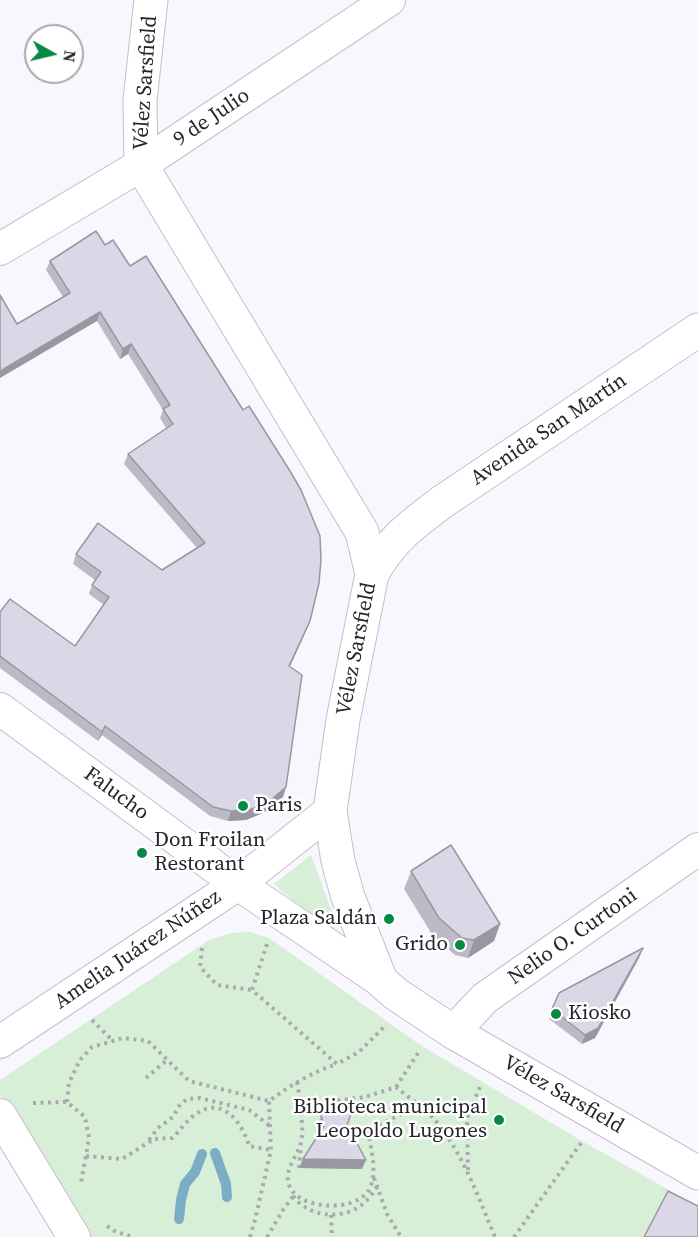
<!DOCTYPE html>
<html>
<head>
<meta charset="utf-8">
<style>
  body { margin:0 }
  #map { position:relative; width:698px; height:1237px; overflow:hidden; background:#f9f7fe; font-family:"Source Serif 4",serif }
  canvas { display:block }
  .north { position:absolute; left:24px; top:24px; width:60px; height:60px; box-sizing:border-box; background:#fff; border:2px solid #a9a8aa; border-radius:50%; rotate:98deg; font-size:16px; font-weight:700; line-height:24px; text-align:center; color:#27252b }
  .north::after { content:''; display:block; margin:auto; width:21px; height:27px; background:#058945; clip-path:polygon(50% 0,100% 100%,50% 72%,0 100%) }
</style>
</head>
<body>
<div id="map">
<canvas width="698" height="1237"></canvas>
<div class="north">N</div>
</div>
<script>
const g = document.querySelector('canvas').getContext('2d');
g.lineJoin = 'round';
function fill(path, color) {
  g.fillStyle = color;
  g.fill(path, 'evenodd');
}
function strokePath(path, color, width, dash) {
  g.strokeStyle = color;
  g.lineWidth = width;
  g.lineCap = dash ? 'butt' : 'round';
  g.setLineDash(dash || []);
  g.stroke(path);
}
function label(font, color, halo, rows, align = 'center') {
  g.font = font + ' "Source Serif 4",serif';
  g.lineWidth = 5;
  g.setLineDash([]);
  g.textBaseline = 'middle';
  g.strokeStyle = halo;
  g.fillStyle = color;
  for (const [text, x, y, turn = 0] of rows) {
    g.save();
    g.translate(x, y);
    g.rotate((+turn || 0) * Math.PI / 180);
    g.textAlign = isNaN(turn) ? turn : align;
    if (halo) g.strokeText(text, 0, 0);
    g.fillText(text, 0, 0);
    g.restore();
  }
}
fill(new Path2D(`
  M 311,855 L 336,923 L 335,929 L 327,930 L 274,884 Z
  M 250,932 L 269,938 L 422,1046 L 582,1141 L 671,1191 L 645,1237 L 85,1237 L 0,1096 L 0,1080 L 209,940 L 231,933 Z`), '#d8efd7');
strokePath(new Path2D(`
  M 215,1153 L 226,1184 L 227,1197
  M 179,1219 L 181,1200 L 185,1184 L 195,1172 L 202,1154`), '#7cadc6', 10);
const minor = new Path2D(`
  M 0,249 L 141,165 L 389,0
  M 0,709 L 238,884 L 381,981
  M 453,1032 L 485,998 L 698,849
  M 0,1042 L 238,884 L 330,811
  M 0,1115 L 74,1237`);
const secondary = new Path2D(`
  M 151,0 L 140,100 L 141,165 L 362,532 L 372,574 L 343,720 L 330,811 L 338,861 L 348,897 L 381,981 L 396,994 L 453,1032 L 698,1173
  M 372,574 C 392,538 411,526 442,502 L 698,330`);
strokePath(minor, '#c3bece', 34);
strokePath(secondary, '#c3bece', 35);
strokePath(new Path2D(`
  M 267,944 L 252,990 L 337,1064 L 359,1052 L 384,1027
  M 202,948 L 200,967 L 217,985 L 252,990
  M 92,1020 L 112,1040
  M 146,1078 L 167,1060
  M 297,1082 L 301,1105 L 365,1097 L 396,1087 C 409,1098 425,1108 435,1120 C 464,1155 478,1197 495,1237
  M 396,1087 L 420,1050
  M 67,1102 L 69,1083 L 80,1060 L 92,1047 L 123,1038 L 148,1041 L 189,1081 L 269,1101 C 291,1085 312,1072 337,1064
  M 33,1103 L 67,1102 L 85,1117 L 89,1138 L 81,1183
  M 301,1105 C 301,1115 303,1127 302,1137 C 301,1153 283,1168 289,1185 C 298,1210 355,1213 369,1190 C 378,1173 371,1149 368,1131 L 419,1105
  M 349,1136 L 368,1131
  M 149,1140 L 158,1128 L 173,1117 L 179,1106 L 187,1099 L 200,1098 L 249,1110 L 270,1126
  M 86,1156 L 122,1159 L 154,1139 L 172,1138 C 181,1130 189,1117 199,1112 C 225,1097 243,1125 249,1146 L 271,1150
  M 299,1168 L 301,1146
  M 468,1170 L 467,1118 L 480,1087
  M 374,1178 L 387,1214 L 401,1237
  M 293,1196 C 309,1218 345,1221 365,1202 C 370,1198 373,1192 377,1187
  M 331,1215 L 332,1237
  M 107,1226 L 116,1232 L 134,1237
  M 250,1237 L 255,1220 L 271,1150 L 269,1101
  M 267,1237 L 283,1210 L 294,1195
  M 514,1237 L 581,1143`), '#aba9b0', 4, [3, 4.5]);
strokePath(minor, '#fff', 32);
strokePath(secondary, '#fff', 33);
fill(new Path2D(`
  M 96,231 L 306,631 L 290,666 L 286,787 L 283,797 L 263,813 L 246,820 L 228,821 L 210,816 L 102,735 L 98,741 L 0,668 L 0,612 L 75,646 L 104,605 L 89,594 L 92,585 L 95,580 L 73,564 L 76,554 L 162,570 L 197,548 L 124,464 L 128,454 L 166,428 L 160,418 L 163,410 L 128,354 L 120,359 L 97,321 L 63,297 L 46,270 L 50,261 Z
  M 411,871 L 500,924 L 494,941 L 468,958 L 455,955 L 433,936 L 404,889 Z
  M 639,958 L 595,1038 L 582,1044 L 549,1019 L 552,1009 Z
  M 324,1106 L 347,1126 L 362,1169 L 299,1168 L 303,1159 L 320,1132 L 318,1124 Z`), '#bdb9c7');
fill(new Path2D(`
  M 100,312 L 97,321 L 0,378 L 0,371 Z
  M 131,344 L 128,354 L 120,359 L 123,349 Z
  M 310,621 L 306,631 L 286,675 L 289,666 Z
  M 105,726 L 102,735 L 98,741 L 102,732 Z
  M 286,787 L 283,797 L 263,813 L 246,820 L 228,821 L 231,811 Z
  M 500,924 L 494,941 L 468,958 L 474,940 Z
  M 643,948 L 639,958 L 595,1038 L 582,1044 L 585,1035 Z
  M 303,1159 L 366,1160 L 362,1169 L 299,1168 Z`), '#9a96a2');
const building = new Path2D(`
  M 96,231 L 105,245 L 113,240 L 130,266 L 146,256 L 243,410 L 249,406 L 290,471 L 301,490 L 320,536 L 321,560 L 319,583 L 310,621 L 289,666 L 302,675 L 286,787 L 266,804 L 249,810 L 231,811 L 213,807 L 105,726 L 102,732 L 0,656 L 0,612 L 10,599 L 75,646 L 109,597 L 92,585 L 101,572 L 76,554 L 98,523 L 162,570 L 205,543 L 128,454 L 173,424 L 163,409 L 170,405 L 131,344 L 123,349 L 100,312 L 0,371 L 0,295 L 17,324 L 70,293 L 50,261 Z
  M 451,845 L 500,924 L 474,940 L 462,938 L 439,918 L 411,871 Z
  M 643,948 L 598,1028 L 585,1035 L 552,1009 L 559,993 Z
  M 329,1100 L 337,1100 L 344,1102 L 348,1107 L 351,1114 L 347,1125 L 366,1160 L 303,1159 L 324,1126 L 321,1115 L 324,1106 Z
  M 668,1191 L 698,1206 L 698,1237 L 644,1237 Z`);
fill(building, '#dcd7e7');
strokePath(building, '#9a96a2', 1.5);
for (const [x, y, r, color] of [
  [243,806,6,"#058945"],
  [142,853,6,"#058945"],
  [389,919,6,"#058945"],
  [460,945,6,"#058945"],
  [556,1014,6,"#058945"],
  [499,1120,6,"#058945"]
]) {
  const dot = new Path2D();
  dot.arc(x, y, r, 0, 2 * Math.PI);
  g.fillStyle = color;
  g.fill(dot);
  strokePath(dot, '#fff', 2);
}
label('21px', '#27252b', '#fff', [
  ["Vélez Sarsfield",146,83,-86],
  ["9 de Julio",212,118,-34],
  ["Avenida San Martín",549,430,-34],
  ["Vélez Sarsfield",357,649,-79],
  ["Falucho",116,794,36],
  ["Nelio O. Curtoni",573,937,-35],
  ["Amelia Juárez Núñez",138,950,-34],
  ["Vélez Sarsfield",563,1095,30]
]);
label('21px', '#27252b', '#fff', [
  ["Paris",255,806],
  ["Don Froilan",154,841],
  ["Restorant",154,865],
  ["Plaza Saldán",377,919,"right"],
  ["Grido",448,945,"right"],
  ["Kiosko",568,1014],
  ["Biblioteca municipal",487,1108,"right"],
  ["Leopoldo Lugones",487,1132,"right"]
], 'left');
</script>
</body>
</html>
